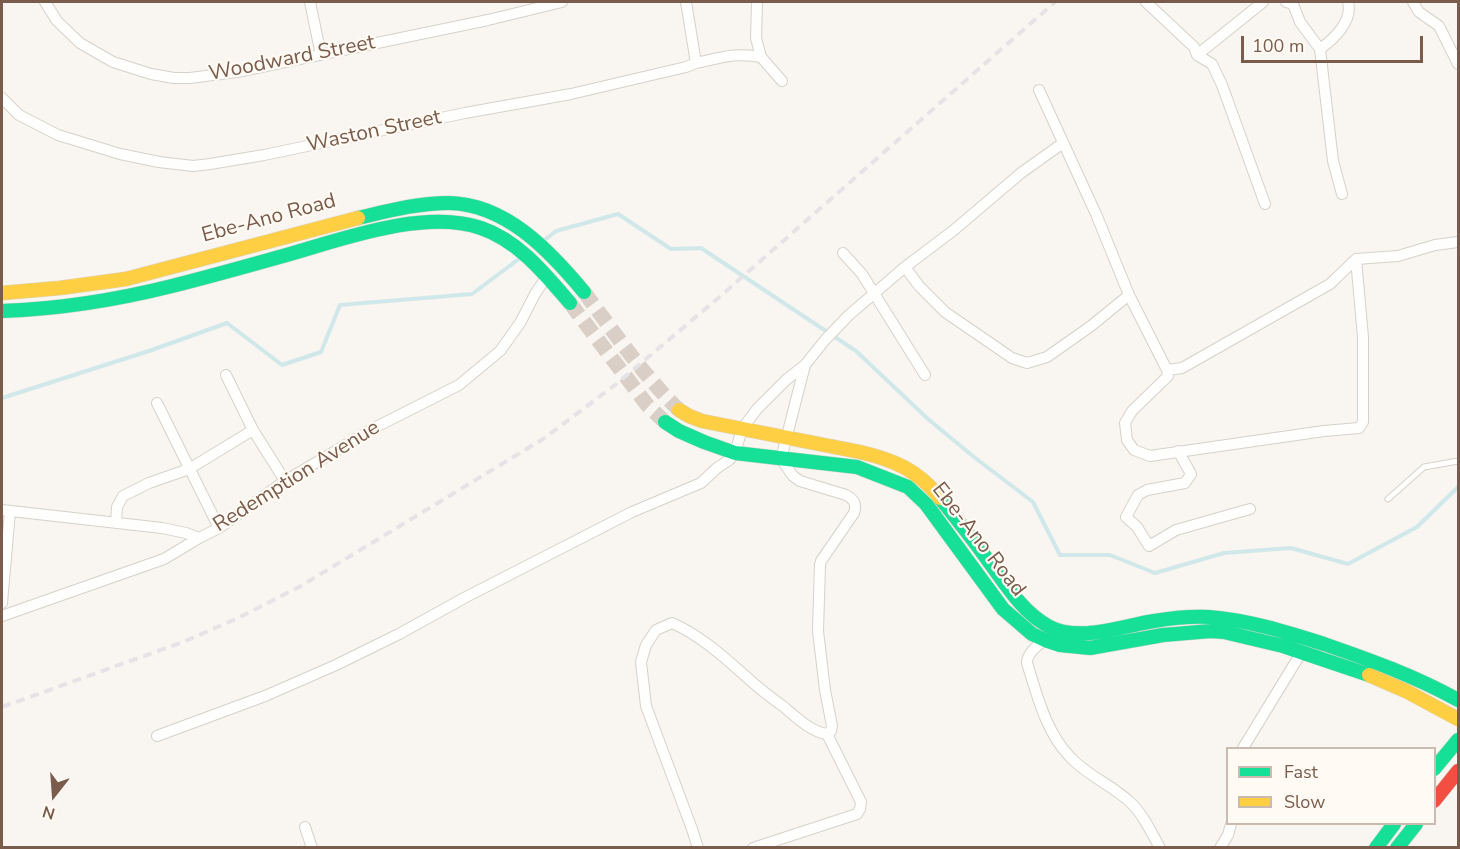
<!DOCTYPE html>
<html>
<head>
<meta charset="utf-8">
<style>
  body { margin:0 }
  #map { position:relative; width:1460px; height:849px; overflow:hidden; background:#f9f5f0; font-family:"Nunito Sans",sans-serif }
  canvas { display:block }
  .frame { position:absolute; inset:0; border:3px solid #7a5c4d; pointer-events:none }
  .legend { position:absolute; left:1226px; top:747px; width:210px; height:78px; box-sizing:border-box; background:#fffaf3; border:2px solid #cabbb1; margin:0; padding:8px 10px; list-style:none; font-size:18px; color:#7a5c4d }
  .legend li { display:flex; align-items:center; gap:12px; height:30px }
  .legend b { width:30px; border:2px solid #cabbb1 }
  .north { position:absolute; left:24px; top:765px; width:60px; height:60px; -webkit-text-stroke:4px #fffaf3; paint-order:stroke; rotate:197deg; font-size:16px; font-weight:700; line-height:24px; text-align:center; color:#7a5c4d }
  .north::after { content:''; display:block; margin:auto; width:21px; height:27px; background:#7a5c4d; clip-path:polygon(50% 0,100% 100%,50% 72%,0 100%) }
  .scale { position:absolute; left:1241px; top:36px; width:182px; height:27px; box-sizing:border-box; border:3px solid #7a5c4d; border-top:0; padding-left:8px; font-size:18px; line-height:21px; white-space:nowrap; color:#7a5c4d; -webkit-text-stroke:4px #fffaf3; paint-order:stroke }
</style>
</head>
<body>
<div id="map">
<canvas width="1460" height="849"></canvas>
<div class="frame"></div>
<ul class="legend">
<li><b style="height:8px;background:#16e098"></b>Fast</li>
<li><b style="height:8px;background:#ffcf43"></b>Slow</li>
</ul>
<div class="north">N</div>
<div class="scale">100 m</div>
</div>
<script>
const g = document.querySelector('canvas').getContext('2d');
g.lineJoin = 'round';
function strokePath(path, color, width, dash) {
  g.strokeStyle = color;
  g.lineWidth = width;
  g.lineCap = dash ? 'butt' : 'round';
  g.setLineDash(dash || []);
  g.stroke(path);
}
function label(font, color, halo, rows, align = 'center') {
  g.font = font + ' "Nunito Sans",sans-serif';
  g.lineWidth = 4.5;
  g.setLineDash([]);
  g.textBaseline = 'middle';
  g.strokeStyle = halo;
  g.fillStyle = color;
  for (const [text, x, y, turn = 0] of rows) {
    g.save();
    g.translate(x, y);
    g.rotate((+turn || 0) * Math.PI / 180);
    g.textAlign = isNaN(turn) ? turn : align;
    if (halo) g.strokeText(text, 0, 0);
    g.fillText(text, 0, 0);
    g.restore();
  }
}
strokePath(new Path2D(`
  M 541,243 L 556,231 L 618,214 L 671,249 L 701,248 L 856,351 L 928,419 L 974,457 L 1033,502 L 1060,555 L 1110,555 L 1155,573 L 1224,553 L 1291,548 L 1348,564 L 1417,527 L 1458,487
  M 2,398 L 149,351 L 227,323 L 282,365 L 321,352 L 340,305 L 472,294 L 523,256`), '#d0e8ea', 4);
strokePath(new Path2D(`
  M 584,292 C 614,332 643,375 679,410
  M 570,303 L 648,406 L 665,422`), '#d9cfc7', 15, [15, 8]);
const lane = new Path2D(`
  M 1388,499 L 1424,467 L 1458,461`);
const street = new Path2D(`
  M 45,2 L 57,21 L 80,43 L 113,62 L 151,74 L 174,78 L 190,78 L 237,72 L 488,20 L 562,2
  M 310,2 L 321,55
  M 757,2 L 756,38 L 761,57 L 782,81
  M 1146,2 L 1194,47 L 1197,55 L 1212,64 L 1222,85 L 1265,204
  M 1286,2 L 1293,4 L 1300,22 L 1320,49 L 1333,161 L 1342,194
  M 1413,2 L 1419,12 L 1439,26 L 1458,64
  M 1320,49 C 1334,39 1353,21 1348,2
  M 1197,55 L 1263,2
  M 696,63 C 720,58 736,52 761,57
  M 1039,90 L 1096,214 L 1129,295 L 1167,370 L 1182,368 L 1330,284 L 1356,259 L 1398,256 L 1435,245 L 1458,242
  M 2,98 L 19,115 L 58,135 L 120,154 L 159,162 L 193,166 L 210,164 L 264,155 L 465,113 L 571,94 L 686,67 L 696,63 L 686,2
  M 843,253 L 862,274 L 925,375
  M 905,267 L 919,286 L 945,312 L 1012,358 L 1027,363 L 1047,357 L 1091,326 L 1129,295
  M 805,365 L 781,459 L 793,476 L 800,481 L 846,495 C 854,499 857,504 854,513 L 821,561 L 820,565 L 818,631 L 825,690 L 832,726 L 831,731 L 827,734
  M 1167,370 L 1168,376 L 1132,411 L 1125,423 L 1127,440 L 1134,450 L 1150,456 L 1324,431 L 1359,428 L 1363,422 L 1363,337 L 1356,259
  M 226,375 L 253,430 L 285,481
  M 157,403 L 219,528
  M 1178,451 L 1191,474 L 1185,483 L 1147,490 L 1138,495 L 1126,517 L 1137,527 L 1149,546 L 1176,530 L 1250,509
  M 2,510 L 162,528 L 186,533 L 199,538
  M 116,523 L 117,507 L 123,496 L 149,483 L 189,469 L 253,430
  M 2,603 L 10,511
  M 2,616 L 164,559 L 199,538 L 219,528 L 285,481 L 376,427 L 459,385 L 500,351 L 520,323 L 535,294 L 547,276
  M 1045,640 C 1037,646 1027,653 1027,663 C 1037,695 1046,733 1071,758 C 1088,776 1112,785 1130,802 C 1143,814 1151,832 1160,848
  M 157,736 L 265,696 L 336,665 L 399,634 L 466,597 L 632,512 L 701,483 L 717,468 L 729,460 L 735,453 L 742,429 L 757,409 L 786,380 L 805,365 L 825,340 L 849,315 L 905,267 L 954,230 L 1021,173 L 1063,143
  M 1243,748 L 1301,653
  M 305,827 L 312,848
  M 698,848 L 692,829 L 646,706 L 641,662 L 646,645 L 656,630 L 672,623 C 702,636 727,660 751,681 C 761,690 773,699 784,707 C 796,717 811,732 827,734 L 861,802 L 860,809 L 857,814 L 753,848
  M 1220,848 L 1228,835 L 1231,824`);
const fast = new Path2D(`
  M 358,218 C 388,211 418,203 449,203 C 506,204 550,251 584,292
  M 2,311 C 60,309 116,300 172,286 C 212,276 251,265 290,254 C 346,238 425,209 481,228 C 519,241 545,274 570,303
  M 665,422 L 679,431 L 704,442 L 735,453 L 857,467 L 908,487 L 926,504 L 1003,609 L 1032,634 L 1045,640 L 1060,645 L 1090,648 L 1163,635 L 1211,631 L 1224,632 L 1283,646 L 1369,675
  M 940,498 C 956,518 972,538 987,559 C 1005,583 1021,611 1048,626 C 1078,643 1122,626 1154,621 C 1172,618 1191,616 1209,617 C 1248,620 1286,632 1324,644 C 1370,660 1415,676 1458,700
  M 1434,769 L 1458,740
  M 1376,848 L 1394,824
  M 1397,848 L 1416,824`);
const slow = new Path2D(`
  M 2,293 L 60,288 L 126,279 L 358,218
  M 679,410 L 689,416 L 702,421 L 860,452 C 894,460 918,470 940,498
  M 1369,675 L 1406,691 L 1458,719`);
const jam = new Path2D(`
  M 1434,801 L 1458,771`);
strokePath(lane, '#d7d1cb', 7);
strokePath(street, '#d7d1cb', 12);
strokePath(fast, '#d9d2cb', 15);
strokePath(slow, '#d9d2cb', 15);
strokePath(jam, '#d9d2cb', 15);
strokePath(lane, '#fefefd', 5);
strokePath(street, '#fefefd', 10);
strokePath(fast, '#16e098', 14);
strokePath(slow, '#ffcf43', 14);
strokePath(jam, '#f24e42', 14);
strokePath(new Path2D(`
  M 2,707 L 183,642 L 236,619 L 301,586 L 543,439 L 615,385 L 716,300 L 1055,2`), '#e6e3e7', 4, [9, 6]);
label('21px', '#7a5c4d', '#fffaf3', [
  ["Woodward Street",292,59,-11],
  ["Waston Street",374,132,-12],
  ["Ebe-Ano Road",269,219,-15],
  ["Redemption Avenue",297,477,-32],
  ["Ebe-Ano Road",978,540,52]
]);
</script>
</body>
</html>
